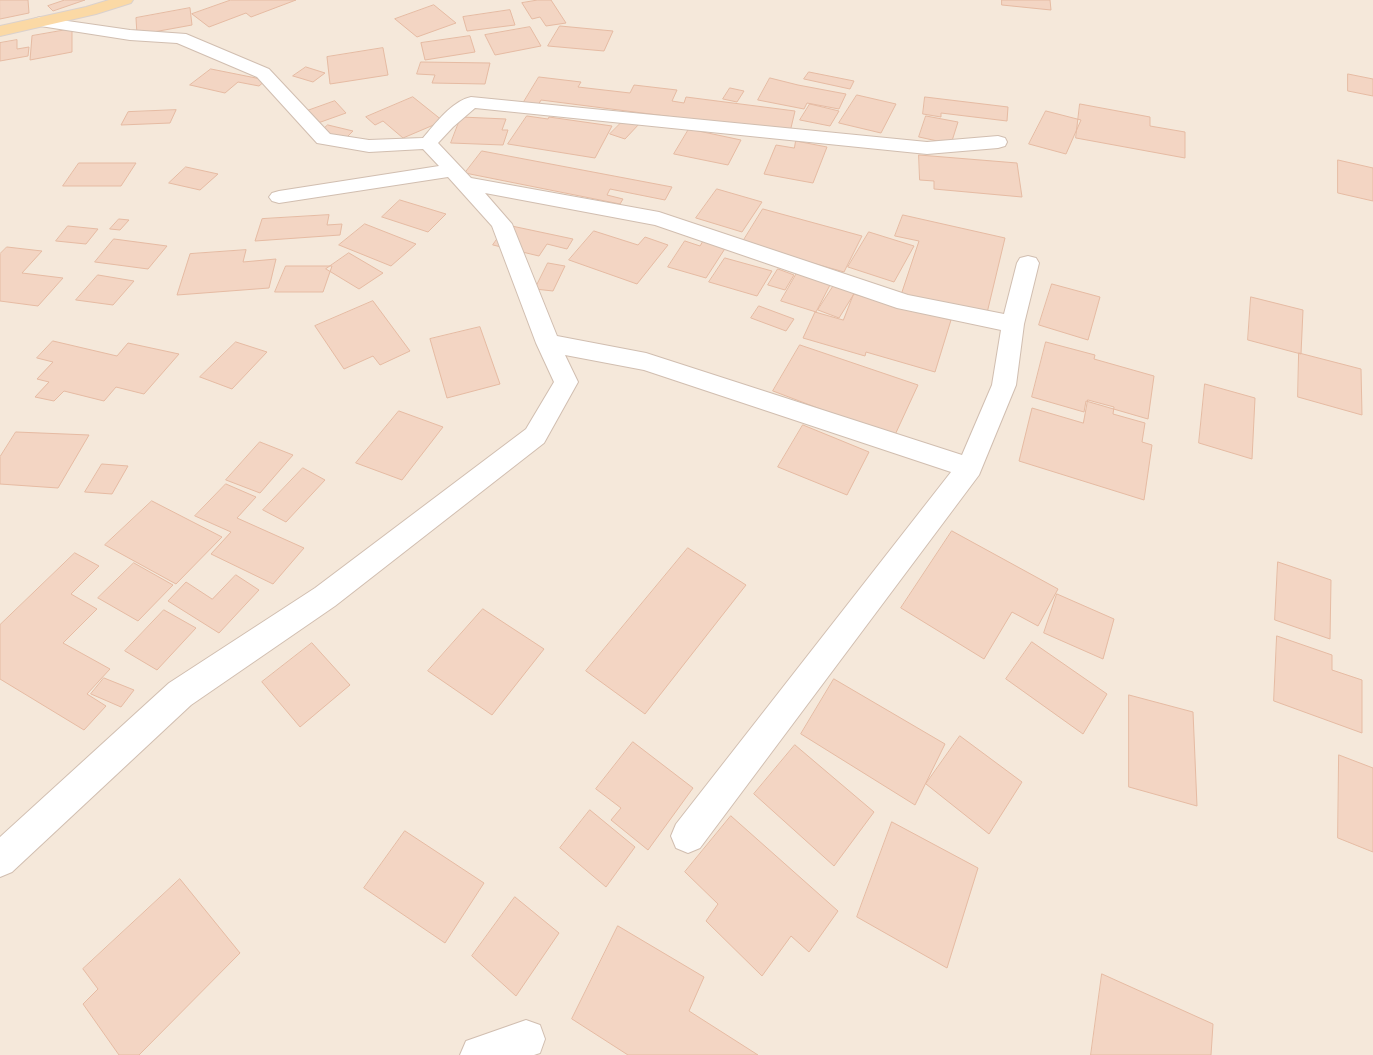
<!DOCTYPE html>
<html>
<head>
<meta charset="utf-8">
<style>
  body { margin:0 }
  canvas { display:block; background:#fdf6ec }
</style>
</head>
<body>
<canvas width="1373" height="1055"></canvas>
<script>
const g = document.querySelector('canvas').getContext('2d');
g.lineJoin = 'round';
function fill(path, color) {
  g.fillStyle = color;
  g.fill(path, 'evenodd');
}
function strokePath(path, color, width, dash) {
  g.strokeStyle = color;
  g.lineWidth = width;
  g.lineCap = dash ? 'butt' : 'round';
  g.setLineDash(dash || []);
  g.stroke(path);
}
fill(new Path2D(`
  M 0,0 L 1373,0 L 1373,1055 L 0,1055 Z`), '#f5e8da');
const building = new Path2D(`
  M 0,0 L 28,0 L 29,13 L 0,19 Z
  M 65,0 L 85,0 L 53,11 L 48,6 Z
  M 231,0 L 296,0 L 251,17 L 246,13 L 209,27 L 192,14 Z
  M 538,0 L 551,0 L 566,23 L 546,26 L 540,17 L 532,19 L 522,3 Z
  M 1002,0 L 1050,0 L 1051,10 L 1002,5 Z
  M 434,5 L 456,23 L 417,37 L 395,19 Z
  M 190,8 L 192,25 L 137,35 L 136,18 Z
  M 510,10 L 515,25 L 467,31 L 463,17 Z
  M 560,26 L 613,31 L 604,51 L 548,46 Z
  M 530,27 L 541,46 L 495,55 L 485,35 Z
  M 72,29 L 72,52 L 30,60 L 32,36 Z
  M 470,36 L 475,52 L 425,60 L 421,43 Z
  M 17,40 L 17,49 L 29,47 L 28,56 L 0,61 L 0,43 Z
  M 383,48 L 388,75 L 330,84 L 327,57 Z
  M 421,62 L 490,63 L 485,84 L 432,83 L 435,75 L 417,74 Z
  M 306,67 L 325,73 L 313,82 L 293,76 Z
  M 211,69 L 266,80 L 259,86 L 238,82 L 225,93 L 190,85 Z
  M 809,72 L 854,81 L 850,89 L 804,79 Z
  M 1348,74 L 1373,79 L 1373,96 L 1348,91 Z
  M 539,77 L 581,82 L 578,87 L 630,93 L 634,85 L 677,90 L 672,101 L 684,103 L 686,97 L 795,111 L 790,132 L 541,100 L 537,107 L 522,105 Z
  M 770,78 L 798,85 L 846,94 L 839,109 L 807,103 L 804,109 L 758,100 Z
  M 730,88 L 744,91 L 737,102 L 723,99 Z
  M 857,95 L 896,104 L 881,133 L 839,123 Z
  M 413,97 L 443,121 L 403,138 L 383,121 L 375,125 L 366,117 Z
  M 925,97 L 1008,107 L 1007,121 L 941,113 L 941,117 L 923,114 Z
  M 335,101 L 346,113 L 318,123 L 307,111 Z
  M 810,104 L 839,111 L 830,126 L 800,120 Z
  M 1080,104 L 1150,117 L 1150,126 L 1185,132 L 1185,158 L 1076,138 Z
  M 176,110 L 170,123 L 121,125 L 128,112 Z
  M 1046,111 L 1081,120 L 1066,154 L 1029,144 Z
  M 527,116 L 548,119 L 549,117 L 612,126 L 595,158 L 508,144 Z
  M 926,116 L 958,122 L 951,144 L 919,137 Z
  M 461,117 L 506,119 L 502,130 L 508,130 L 503,145 L 451,143 Z
  M 626,118 L 640,123 L 625,139 L 610,134 Z
  M 328,125 L 353,131 L 345,139 L 319,133 Z
  M 689,129 L 741,140 L 728,165 L 674,154 Z
  M 796,141 L 827,147 L 813,183 L 764,174 L 776,145 L 794,148 Z
  M 482,151 L 672,187 L 665,200 L 610,189 L 607,195 L 623,199 L 620,204 L 465,173 Z
  M 919,155 L 1017,163 L 1022,197 L 934,189 L 934,181 L 920,180 Z
  M 1338,160 L 1373,168 L 1373,201 L 1338,193 Z
  M 79,163 L 136,163 L 121,186 L 63,186 Z
  M 186,167 L 218,174 L 200,190 L 169,183 Z
  M 717,189 L 762,202 L 742,232 L 696,218 Z
  M 400,200 L 446,214 L 428,232 L 382,217 Z
  M 763,209 L 862,236 L 844,272 L 742,243 Z
  M 329,215 L 327,225 L 342,224 L 340,235 L 255,241 L 262,219 Z
  M 903,215 L 1005,238 L 987,313 L 901,295 L 919,241 L 895,236 Z
  M 119,219 L 129,220 L 120,230 L 110,229 Z
  M 365,224 L 416,244 L 391,266 L 339,245 Z
  M 507,225 L 573,239 L 567,249 L 547,244 L 539,256 L 493,245 Z
  M 68,226 L 98,229 L 86,244 L 56,241 Z
  M 594,231 L 638,245 L 645,237 L 668,245 L 637,284 L 569,260 Z
  M 869,232 L 914,246 L 894,282 L 848,267 Z
  M 114,239 L 167,246 L 148,269 L 95,262 Z
  M 685,241 L 700,246 L 703,241 L 726,247 L 706,278 L 668,267 Z
  M 7,247 L 42,251 L 22,273 L 63,278 L 38,306 L 0,301 L 0,254 Z
  M 246,250 L 243,262 L 276,259 L 269,288 L 177,295 L 190,254 Z
  M 349,253 L 383,273 L 359,289 L 326,269 Z
  M 725,258 L 772,271 L 757,296 L 709,282 Z
  M 548,263 L 565,266 L 553,291 L 535,289 Z
  M 286,266 L 332,266 L 323,292 L 275,292 Z
  M 778,269 L 794,275 L 785,290 L 768,285 Z
  M 797,273 L 831,283 L 816,312 L 781,301 Z
  M 98,275 L 134,281 L 113,305 L 76,300 Z
  M 836,282 L 857,289 L 839,318 L 818,310 Z
  M 1052,284 L 1100,297 L 1088,340 L 1039,325 Z
  M 854,294 L 951,320 L 935,372 L 866,352 L 865,356 L 803,338 L 815,312 L 843,320 Z
  M 1251,297 L 1303,310 L 1301,354 L 1248,340 Z
  M 373,301 L 410,351 L 380,365 L 373,356 L 344,369 L 315,326 Z
  M 759,306 L 794,319 L 786,331 L 751,318 Z
  M 480,327 L 500,384 L 447,398 L 430,339 Z
  M 53,341 L 117,356 L 128,343 L 179,354 L 144,394 L 116,387 L 104,401 L 64,391 L 54,401 L 35,397 L 49,382 L 37,379 L 53,362 L 37,358 Z
  M 236,342 L 267,352 L 232,389 L 200,377 Z
  M 1046,342 L 1095,355 L 1094,359 L 1154,376 L 1148,419 L 1086,401 L 1084,412 L 1032,397 Z
  M 800,345 L 918,385 L 894,437 L 773,391 Z
  M 1299,353 L 1361,369 L 1362,415 L 1298,397 Z
  M 1205,384 L 1255,398 L 1252,459 L 1199,443 Z
  M 1088,400 L 1114,407 L 1113,414 L 1145,423 L 1142,442 L 1152,445 L 1144,500 L 1019,461 L 1032,408 L 1083,423 Z
  M 399,411 L 443,427 L 402,480 L 356,463 Z
  M 803,425 L 869,452 L 847,495 L 778,467 Z
  M 16,432 L 89,435 L 58,488 L 0,484 L 0,457 Z
  M 260,442 L 293,455 L 260,493 L 226,480 Z
  M 102,464 L 128,466 L 112,494 L 85,492 Z
  M 303,468 L 325,480 L 286,522 L 263,510 Z
  M 226,484 L 256,497 L 237,518 L 304,548 L 273,584 L 211,554 L 231,532 L 195,516 Z
  M 152,501 L 222,537 L 176,584 L 105,545 Z
  M 952,531 L 1058,589 L 1038,626 L 1012,612 L 984,659 L 901,608 Z
  M 688,548 L 746,585 L 645,714 L 586,671 Z
  M 75,553 L 99,566 L 71,594 L 97,609 L 63,643 L 110,669 L 87,694 L 106,706 L 84,730 L 0,679 L 0,625 Z
  M 1278,562 L 1331,580 L 1330,639 L 1275,620 Z
  M 134,563 L 173,585 L 138,621 L 98,598 Z
  M 236,575 L 259,590 L 219,633 L 168,601 L 186,582 L 212,599 Z
  M 1057,594 L 1114,619 L 1103,659 L 1044,633 Z
  M 483,609 L 544,649 L 492,715 L 428,671 Z
  M 164,610 L 196,628 L 157,670 L 125,651 Z
  M 1277,636 L 1332,655 L 1332,670 L 1362,680 L 1362,733 L 1274,701 Z
  M 1032,642 L 1107,694 L 1083,734 L 1006,679 Z
  M 312,643 L 350,685 L 300,727 L 262,682 Z
  M 104,678 L 134,690 L 121,707 L 91,694 Z
  M 834,679 L 945,744 L 915,805 L 801,734 Z
  M 1129,695 L 1193,712 L 1197,806 L 1129,787 Z
  M 960,736 L 1022,782 L 989,834 L 926,784 Z
  M 633,742 L 693,788 L 648,850 L 611,820 L 621,808 L 596,789 Z
  M 795,745 L 874,812 L 834,866 L 754,794 Z
  M 1339,755 L 1373,768 L 1373,852 L 1338,838 Z
  M 590,810 L 635,847 L 606,887 L 560,848 Z
  M 731,816 L 838,911 L 809,952 L 791,936 L 762,976 L 706,921 L 718,904 L 685,872 Z
  M 892,822 L 978,868 L 947,968 L 857,917 Z
  M 405,831 L 484,883 L 445,943 L 364,888 Z
  M 180,879 L 240,953 L 139,1055 L 119,1055 L 83,1004 L 98,989 L 83,969 Z
  M 515,897 L 559,933 L 516,996 L 472,956 Z
  M 618,926 L 704,977 L 689,1011 L 758,1055 L 628,1055 L 572,1019 Z
  M 1102,974 L 1213,1024 L 1211,1055 L 1091,1055 Z`);
fill(building, '#f3d5c3');
strokePath(building, '#e6bba3', 1);
const minor = new Path2D(`
  M 40,17 L 130,30 L 186,34 L 269,69 L 330,134 L 369,140 L 423,138 C 435,124 452,101 471,97 L 927,142 L 998,136 L 1005,138 L 1007,142 L 1005,146 L 998,148 L 927,154 L 475,108 L 453,127 L 438,143 L 471,178 L 659,212 L 908,295 L 1004,314 L 1017,263 L 1020,258 L 1028,256 L 1036,258 L 1039,263 L 1024,324 L 1016,385 L 979,475 L 700,848 L 688,853 L 676,848 L 671,836 L 676,824 L 951,472 L 644,370 L 565,355 L 578,382 L 544,443 L 335,606 L 191,705 L 12,872 L 0,877 L 0,837 L 169,683 L 315,588 L 526,429 L 554,382 L 536,343 L 492,226 L 448,177 L 279,203 L 272,201 L 269,197 L 272,193 L 279,191 L 439,166 L 423,149 L 369,152 L 317,143 L 257,77 L 177,43 L 130,40 L 34,25 L 32,22 L 34,19 ZM 485,193 L 655,225 L 897,308 L 1001,330 L 992,385 L 962,455 L 646,353 L 557,336 L 512,224 Z
  M 526,1020 L 540,1025 L 545,1039 L 540,1053 L 534,1055 L 460,1055 L 466,1041 Z`);
const major = new Path2D(`
  M 109,0 L 133,0 L 131,3 L 96,14 L 0,36 L 0,26 L 86,7 Z`);
strokePath(minor, '#d1beb0', 2);
strokePath(major, '#dad1cd', 2);
fill(minor, '#fff');
fill(major, '#fbd9a5');
</script>
</body>
</html>
